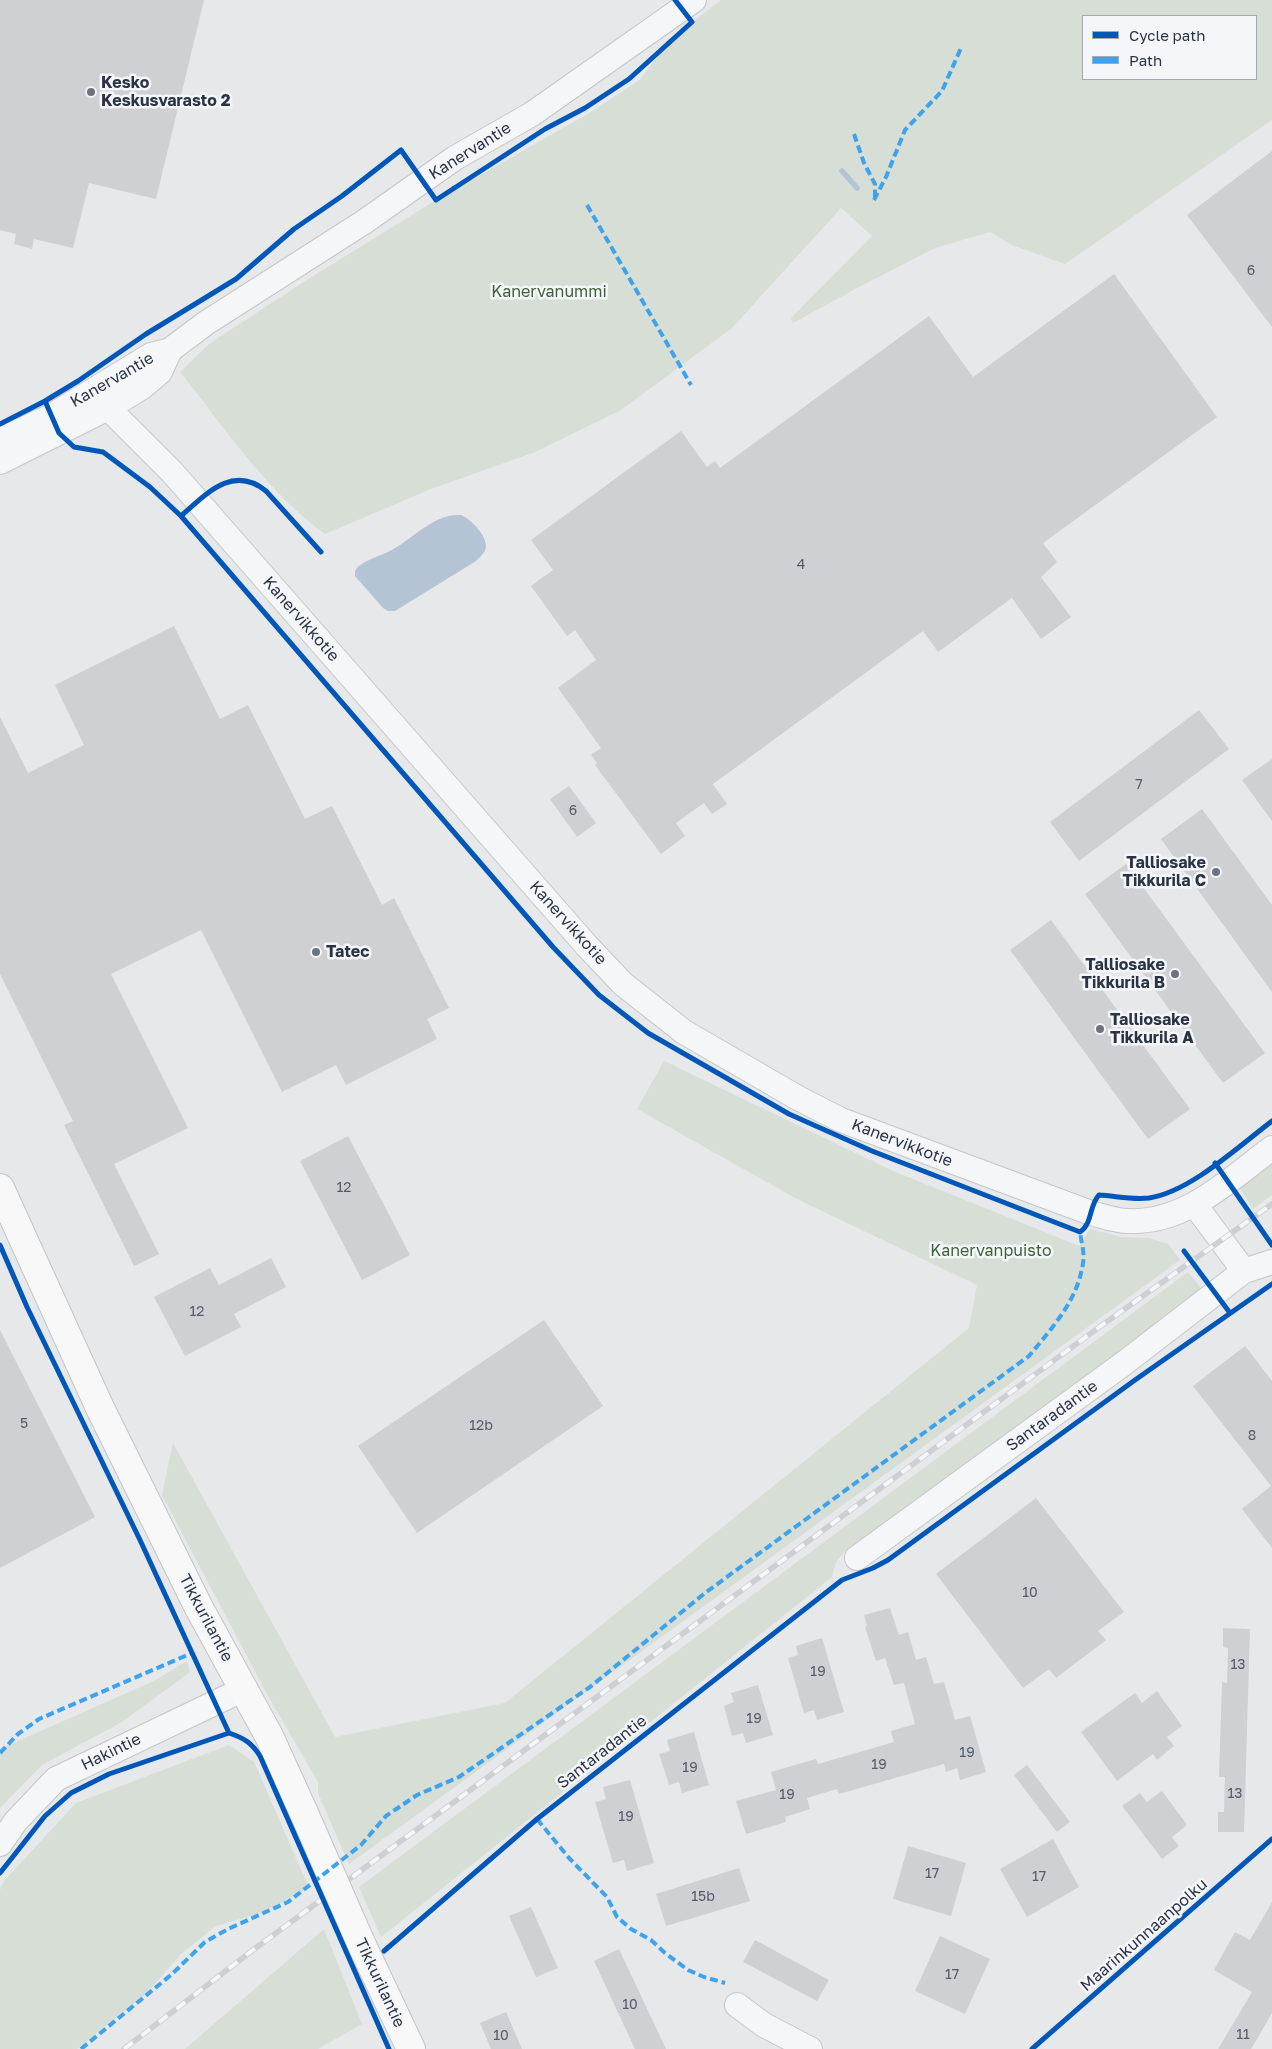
<!DOCTYPE html>
<html>
<head>
<meta charset="utf-8">
<style>
  body { margin:0 }
  #map { position:relative; width:1272px; height:2049px; overflow:hidden; background:#e6e8ea; font-family:"Golos Text",sans-serif }
  canvas { display:block }
  .legend { position:absolute; left:1082px; top:15px; width:175px; height:65px; box-sizing:border-box; background:#f4f6f9; border:1px solid #a4a8b1; margin:0; padding:6px 9px; list-style:none; font-size:15px; color:#2b3445 }
  .legend li { display:flex; align-items:center; gap:10px; height:25px }
  .legend b { width:25px; border:1px solid #a4a8b1 }
</style>
</head>
<body>
<div id="map">
<canvas width="1272" height="2049"></canvas>
<ul class="legend">
<li><b style="height:6px;background:#0057b8"></b>Cycle path</li>
<li><b style="height:6px;background:#3ea3ec"></b>Path</li>
</ul>
</div>
<script>
const g = document.querySelector('canvas').getContext('2d');
g.lineJoin = 'round';
function fill(path, color) {
  g.fillStyle = color;
  g.fill(path, 'evenodd');
}
function strokePath(path, color, width, dash) {
  g.strokeStyle = color;
  g.lineWidth = width;
  g.lineCap = dash ? 'butt' : 'round';
  g.setLineDash(dash || []);
  g.stroke(path);
}
function label(font, color, halo, rows, align = 'center') {
  g.font = font + ' "Golos Text",sans-serif';
  g.lineWidth = 5;
  g.setLineDash([]);
  g.textBaseline = 'middle';
  g.strokeStyle = halo;
  g.fillStyle = color;
  for (const [text, x, y, turn = 0] of rows) {
    g.save();
    g.translate(x, y);
    g.rotate((+turn || 0) * Math.PI / 180);
    g.textAlign = isNaN(turn) ? turn : align;
    if (halo) g.strokeText(text, 0, 0);
    g.fillText(text, 0, 0);
    g.restore();
  }
}
fill(new Path2D(`
  M 721,0 L 1272,0 L 1272,120 L 1065,264 L 1012,245 L 990,232 L 935,248 L 859,287 L 793,323 L 791,318 L 872,236 L 841,208 L 732,328 L 621,410 L 535,452 L 431,489 L 325,534 C 268,493 224,427 180,372 L 209,344 L 302,283 L 436,200 L 588,114 L 641,79 L 668,41 ZM 1083,16 L 1256,16 L 1256,79 L 1083,79 Z
  M 664,1061 L 893,1171 L 1079,1246 L 1090,1229 L 1121,1237 L 1149,1238 L 1168,1244 L 1180,1260 L 349,1864 L 318,1793 L 318,1782 L 267,1694 L 162,1495 L 173,1443 L 335,1737 L 505,1703 L 969,1328 L 977,1285 L 797,1199 L 637,1109 Z
  M 1272,1164 L 1272,1195 L 1253,1209 L 1240,1188 Z
  M 1188,1272 L 1201,1288 L 1121,1351 L 845,1551 L 836,1562 L 832,1577 L 381,1937 L 359,1887 Z
  M 187,1661 L 190,1672 L 122,1722 L 42,1765 L 0,1808 L 0,1749 L 154,1681 Z
  M 229,1745 L 254,1762 L 309,1888 L 261,1913 L 216,1926 L 181,1954 L 148,1992 L 77,2049 L 0,2049 L 0,1890 L 4,1881 L 76,1803 Z
  M 324,1929 L 362,2024 L 318,2049 L 185,2049 Z`), '#d6ded6');
fill(new Path2D(`
  M 461,515 C 471,519 487,536 486,547 C 485,553 480,557 476,561 L 395,611 L 388,611 L 383,608 L 355,576 C 355,571 355,569 359,566 C 368,559 380,556 390,551 C 413,539 434,513 461,515 Z`), '#b4c4d5');
strokePath(new Path2D(`
  M 842,171 L 857,188`), '#b4c4d5', 5.5);
fill(new Path2D(`
  M 0,0 L 204,0 L 156,199 L 89,183 L 73,248 L 34,239 L 32,249 L 14,244 L 16,234 L 0,230 Z
  M 1272,151 L 1272,327 L 1187,215 Z
  M 1114,274 L 1217,417 L 1043,543 L 1057,562 L 1041,577 L 1071,617 L 1041,639 L 1012,598 L 938,652 L 923,631 L 713,784 L 727,804 L 712,814 L 704,803 L 676,823 L 685,836 L 661,854 L 595,765 L 597,763 L 591,755 L 601,748 L 558,688 L 596,660 L 575,630 L 567,636 L 531,586 L 553,570 L 531,540 L 681,431 L 707,467 L 715,461 L 720,468 L 929,316 L 973,377 Z
  M 174,626 L 220,719 L 248,705 L 305,819 L 332,806 L 382,905 L 394,898 L 449,1008 L 427,1019 L 437,1039 L 346,1085 L 336,1065 L 282,1092 L 201,930 L 111,974 L 188,1128 L 114,1164 L 159,1254 L 134,1266 L 64,1125 L 73,1121 L 0,974 L 0,717 L 28,773 L 84,745 L 55,685 Z
  M 1199,710 L 1229,749 L 1079,861 L 1050,822 Z
  M 1272,759 L 1272,821 L 1242,780 Z
  M 569,786 L 596,823 L 577,837 L 550,799 Z
  M 1202,809 L 1272,905 L 1272,992 L 1161,839 Z
  M 1126,864 L 1265,1053 L 1223,1083 L 1085,894 Z
  M 1051,920 L 1190,1109 L 1148,1139 L 1010,950 Z
  M 348,1136 L 410,1255 L 362,1280 L 300,1161 Z
  M 271,1258 L 286,1287 L 234,1314 L 241,1327 L 185,1356 L 154,1297 L 210,1268 L 219,1285 Z
  M 544,1320 L 603,1406 L 417,1533 L 358,1446 Z
  M 0,1330 L 95,1517 L 0,1568 Z
  M 1245,1346 L 1272,1381 L 1272,1548 L 1242,1509 L 1271,1486 L 1193,1386 Z
  M 1036,1498 L 1124,1612 L 1098,1631 L 1106,1640 L 1056,1678 L 1049,1669 L 1023,1688 L 936,1574 Z
  M 890,1608 L 899,1635 L 908,1632 L 916,1660 L 926,1657 L 934,1684 L 944,1682 L 955,1720 L 970,1716 L 986,1772 L 960,1780 L 957,1768 L 946,1772 L 944,1764 L 839,1794 L 837,1789 L 807,1798 L 810,1809 L 785,1817 L 786,1822 L 746,1834 L 736,1801 L 776,1790 L 771,1772 L 816,1759 L 818,1764 L 894,1742 L 891,1731 L 915,1724 L 904,1683 L 894,1685 L 885,1658 L 876,1661 L 865,1627 L 867,1626 L 864,1615 Z
  M 1223,1628 L 1250,1629 L 1244,1832 L 1218,1832 L 1218,1812 L 1224,1812 L 1225,1777 L 1219,1777 L 1222,1682 L 1227,1683 L 1228,1648 L 1223,1647 Z
  M 822,1638 L 844,1712 L 817,1720 L 814,1710 L 804,1713 L 788,1658 L 798,1655 L 796,1646 Z
  M 758,1685 L 773,1735 L 746,1743 L 743,1733 L 732,1736 L 724,1706 L 734,1702 L 731,1693 Z
  M 1157,1691 L 1182,1726 L 1167,1737 L 1174,1746 L 1157,1760 L 1153,1754 L 1117,1781 L 1081,1732 L 1135,1693 L 1142,1703 Z
  M 694,1732 L 709,1785 L 682,1793 L 679,1782 L 669,1785 L 659,1754 L 670,1751 L 667,1740 Z
  M 1027,1765 L 1070,1822 L 1057,1832 L 1014,1775 Z
  M 630,1780 L 654,1863 L 627,1871 L 624,1860 L 613,1863 L 595,1802 L 606,1799 L 603,1787 Z
  M 1162,1791 L 1187,1825 L 1172,1837 L 1179,1846 L 1162,1859 L 1122,1806 L 1140,1793 L 1147,1802 Z
  M 1053,1839 L 1079,1887 L 1027,1917 L 1000,1869 Z
  M 908,1846 L 966,1863 L 951,1916 L 893,1899 Z
  M 739,1868 L 750,1901 L 666,1926 L 656,1894 Z
  M 1272,1902 L 1272,2013 L 1251,2049 L 1218,2049 L 1252,1992 L 1214,1970 L 1235,1932 L 1250,1940 Z
  M 531,1907 L 558,1968 L 536,1977 L 509,1916 Z
  M 940,1936 L 990,1959 L 965,2014 L 915,1991 Z
  M 755,1940 L 829,1980 L 817,2001 L 743,1962 Z
  M 619,1949 L 666,2049 L 635,2049 L 594,1961 Z
  M 506,2012 L 522,2049 L 491,2049 L 480,2023 Z`), '#ced0d3');
const minor = new Path2D(`
  M 92,392 L 172,472 L 587,946 L 623,984 L 684,1032 L 798,1098 L 841,1120 L 1091,1213 C 1103,1216 1116,1221 1128,1221 C 1185,1224 1229,1180 1272,1148
  M 0,440 L 51,416 L 151,355 L 170,350 L 206,323 L 364,222 L 455,158 L 532,114 L 694,0
  M 0,462 L 108,408 L 141,388 L 160,372 L 170,350
  M 1244,1271 L 1272,1262
  M 857,1558 L 1123,1364 L 1244,1271 L 1195,1205
  M 0,1844 L 16,1821 L 56,1779 L 244,1689
  M 737,2005 L 764,2025 L 810,2049`);
const major = new Path2D(`
  M 0,1188 L 100,1408 L 198,1606 L 269,1736 L 304,1813
  M 360,1941 L 411,2049`);
strokePath(minor, '#c4c6c8', 26);
strokePath(major, '#c2c5c8', 30);
strokePath(minor, '#f5f6f7', 24);
strokePath(major, '#f8f8f8', 28);
const rail = new Path2D(`
  M 124,2049 L 253,1950 L 1098,1328 L 1272,1204`);
strokePath(rail, '#cecfd2', 5.5);
strokePath(rail, '#f4f6f9', 4, [11]);
const majorBridge = new Path2D(`
  M 304,1813 L 360,1941`);
strokePath(majorBridge, '#c2c5c8', 30, []);
strokePath(majorBridge, '#f8f8f8', 28);
strokePath(new Path2D(`
  M 854,134 L 864,163 L 875,184 L 875,197
  M 874,200 L 886,177 L 905,130 L 942,91 L 961,48
  M 587,205 L 691,385
  M 0,1753 L 18,1734 L 39,1719 L 192,1653
  M 537,1819 L 569,1858 L 607,1897 L 617,1917 L 631,1929 L 651,1940 L 665,1953 L 688,1970 L 704,1977 L 725,1983
  M 81,2049 L 171,1975 L 205,1942 L 228,1929 L 288,1902 L 361,1845 L 386,1816 L 417,1795 L 459,1777 L 590,1687 L 705,1593 L 1029,1356 C 1052,1328 1078,1300 1083,1263 C 1085,1253 1081,1241 1080,1232`), '#3ea3ec', 4, [8, 4]);
strokePath(new Path2D(`
  M 45,401 L 59,433 L 74,447 L 103,452 L 150,487 L 181,516 C 206,494 233,464 266,491 L 321,552
  M 0,424 L 45,401 L 78,381 L 146,334 L 236,279 L 294,229 L 342,196 L 401,150 L 436,200 L 545,129 L 585,108 L 629,79 L 692,22 L 675,0
  M 181,516 L 553,947 L 599,995 L 648,1033 L 789,1114 L 872,1151 L 1080,1232 C 1093,1223 1089,1205 1099,1195 C 1116,1196 1132,1200 1149,1198 C 1190,1192 1239,1146 1272,1121
  M 1215,1163 L 1272,1245
  M 0,1245 L 27,1307 L 140,1540 L 229,1733 C 244,1738 252,1743 260,1756 L 389,2049
  M 1184,1251 L 1230,1313
  M 0,1873 L 45,1816 L 71,1793 L 109,1774 L 229,1733
  M 384,1951 L 537,1819 L 842,1580 L 873,1568 L 888,1560 L 1135,1380 L 1272,1284
  M 1032,2049 L 1272,1839`), '#0057b8', 5);
for (const [x, y, r, color] of [
  [91,92,5,"#6c737f"],
  [1216,872,5,"#6c737f"],
  [316,952,5,"#6c737f"],
  [1175,974,5,"#6c737f"],
  [1100,1029,5,"#6c737f"]
]) {
  const dot = new Path2D();
  dot.arc(x, y, r, 0, 2 * Math.PI);
  g.fillStyle = color;
  g.fill(dot);
  strokePath(dot, '#f4f6f9', 2);
}
label('14px', '#545c69', null, [
  ["6",1251,271],
  ["4",801,565],
  ["7",1139,785],
  ["6",573,811],
  ["12",344,1188],
  ["12",197,1312],
  ["5",24,1424],
  ["12b",481,1426],
  ["8",1252,1436],
  ["10",1030,1593],
  ["13",1238,1665],
  ["19",818,1672],
  ["19",754,1719],
  ["19",967,1753],
  ["19",879,1765],
  ["19",690,1768],
  ["13",1235,1794],
  ["19",787,1795],
  ["19",626,1817],
  ["17",932,1874],
  ["17",1039,1877],
  ["15b",703,1897],
  ["17",952,1975],
  ["10",630,2005],
  ["11",1243,2035],
  ["10",501,2036]
]);
label('bold 16px', '#2b3445', '#f4f6f9', [
  ["Kesko",101,83],
  ["Keskusvarasto 2",101,101],
  ["Talliosake",1206,863,"right"],
  ["Tikkurila C",1206,881,"right"],
  ["Tatec",326,952],
  ["Talliosake",1165,965,"right"],
  ["Tikkurila B",1165,983,"right"],
  ["Talliosake",1110,1020],
  ["Tikkurila A",1110,1038]
], 'left');
label('16px', '#2b3445', '#f4f6f9', [
  ["Kanervantie",470,151,-32],
  ["Kanervantie",112,380,-30],
  ["Kanervikkotie",301,619,49],
  ["Kanervikkotie",568,923,48],
  ["Kanervikkotie",902,1143,21],
  ["Santaradantie",1052,1416,-36],
  ["Tikkurilantie",206,1618,62],
  ["Hakintie",111,1752,-26],
  ["Santaradantie",602,1752,-38],
  ["Maarinkunnaanpolku",1144,1935,-41],
  ["Tikkurilantie",380,1983,65]
]);
label('16px', '#3f6138', '#f4f6f9', [
  ["Kanervanummi",549,292],
  ["Kanervanpuisto",991,1251]
]);
</script>
</body>
</html>
